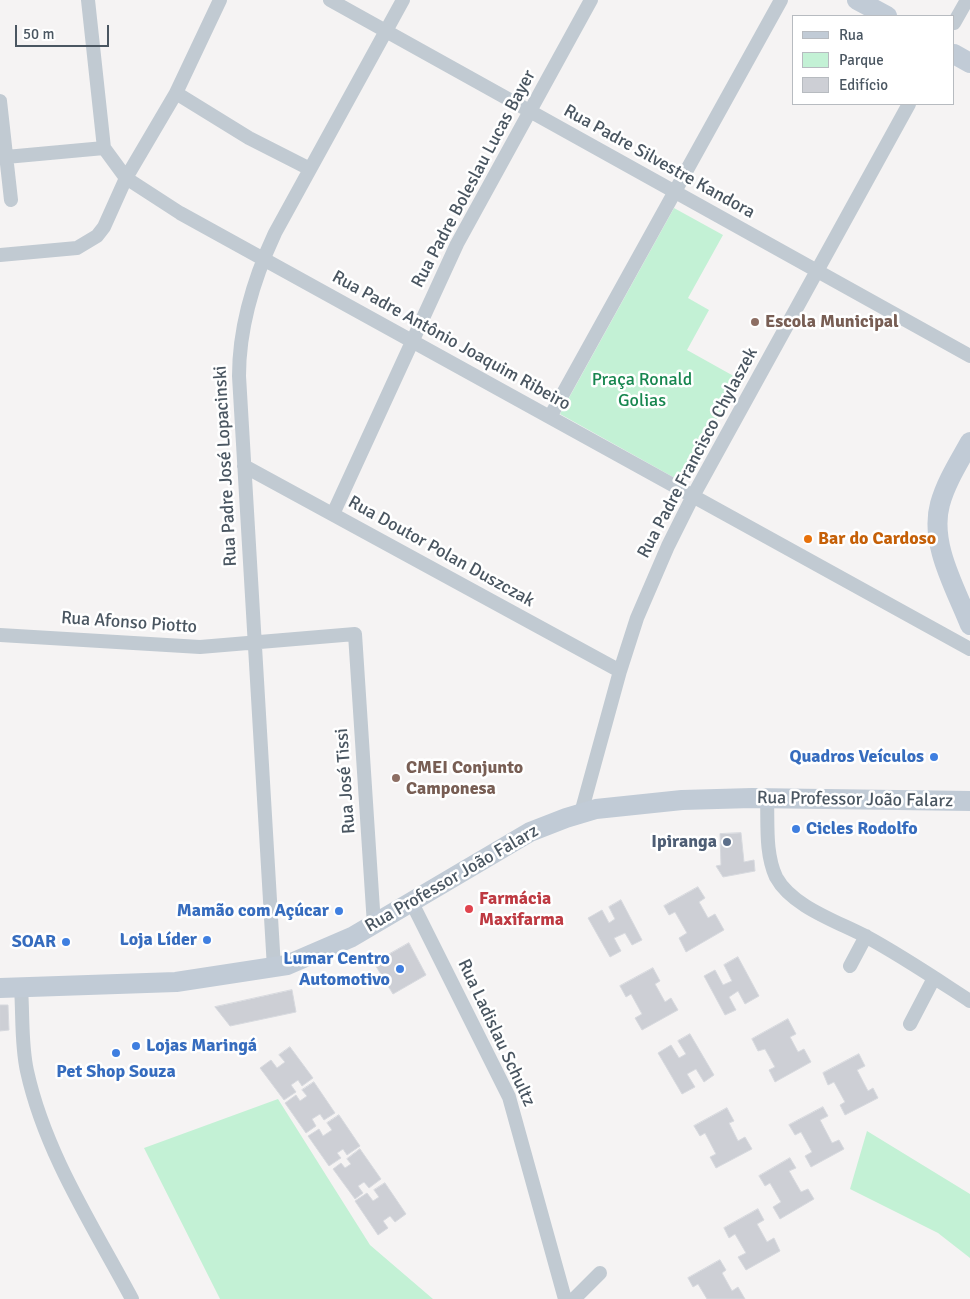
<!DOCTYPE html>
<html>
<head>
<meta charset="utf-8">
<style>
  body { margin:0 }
  #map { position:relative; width:970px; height:1299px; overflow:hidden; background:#f5f3f3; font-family:Signika,sans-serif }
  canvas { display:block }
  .legend { position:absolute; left:792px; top:15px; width:162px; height:90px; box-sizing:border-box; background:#fff; border:1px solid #b7bbc0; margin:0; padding:6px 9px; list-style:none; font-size:15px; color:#4a5661 }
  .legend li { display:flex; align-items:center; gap:10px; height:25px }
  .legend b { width:25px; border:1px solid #b7bbc0 }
  .scale { position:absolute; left:15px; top:25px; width:94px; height:22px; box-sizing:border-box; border:2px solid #4a5661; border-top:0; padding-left:6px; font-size:15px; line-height:18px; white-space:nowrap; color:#4a5661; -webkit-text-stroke:4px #fff; paint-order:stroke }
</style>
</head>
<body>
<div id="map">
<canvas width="970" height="1299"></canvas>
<ul class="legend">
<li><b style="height:6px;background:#c1cbd6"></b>Rua</li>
<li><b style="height:14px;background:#c3f1d5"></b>Parque</li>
<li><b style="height:14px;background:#cdcfd5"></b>Edifício</li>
</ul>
<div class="scale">50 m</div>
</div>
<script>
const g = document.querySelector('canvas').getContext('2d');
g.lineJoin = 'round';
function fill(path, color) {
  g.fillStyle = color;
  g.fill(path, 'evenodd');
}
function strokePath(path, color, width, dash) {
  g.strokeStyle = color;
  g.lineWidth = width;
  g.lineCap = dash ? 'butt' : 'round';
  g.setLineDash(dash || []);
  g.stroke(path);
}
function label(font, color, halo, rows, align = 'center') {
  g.font = font + ' Signika,sans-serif';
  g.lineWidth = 5;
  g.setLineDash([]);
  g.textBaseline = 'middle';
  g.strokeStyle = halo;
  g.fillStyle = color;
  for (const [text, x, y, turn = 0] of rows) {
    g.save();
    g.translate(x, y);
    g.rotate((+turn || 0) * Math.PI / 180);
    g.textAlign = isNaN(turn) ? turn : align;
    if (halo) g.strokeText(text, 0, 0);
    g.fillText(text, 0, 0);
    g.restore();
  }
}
fill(new Path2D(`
  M 674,208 L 723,235 L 688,298 L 709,310 L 687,350 L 739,379 L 682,482 L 560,414 Z
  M 278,1099 L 370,1245 L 433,1299 L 220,1299 L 144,1148 Z
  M 867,1131 L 970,1194 L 970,1258 L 938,1233 L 850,1189 Z`), '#c3f1d5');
const building = new Path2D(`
  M 741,833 L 744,862 L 754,860 L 755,871 L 723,877 L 716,866 L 721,865 L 720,834 Z
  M 698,887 L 705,898 L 699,902 L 708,918 L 715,914 L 724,930 L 686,952 L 679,938 L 687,933 L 675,912 L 669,915 L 664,906 Z
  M 621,900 L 642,940 L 632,945 L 625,933 L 614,938 L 621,951 L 610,957 L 588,918 L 602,910 L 609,923 L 615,919 L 609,907 Z
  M 409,943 L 426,975 L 393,994 L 374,963 Z
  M 738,957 L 759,996 L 745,1004 L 738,991 L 729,997 L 736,1010 L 725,1015 L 704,976 L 715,970 L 723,985 L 732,981 L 724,965 Z
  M 653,968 L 660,981 L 655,984 L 665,1002 L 671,998 L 678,1010 L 642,1030 L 635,1018 L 642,1014 L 631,994 L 626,997 L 620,986 Z
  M 292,990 L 296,1012 L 230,1026 L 215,1007 Z
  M 0,1005 L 8,1005 L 9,1030 L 0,1031 Z
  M 788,1019 L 796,1034 L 790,1037 L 798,1052 L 804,1049 L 811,1062 L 775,1082 L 769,1070 L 775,1067 L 765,1049 L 758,1051 L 752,1039 Z
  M 690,1034 L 714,1075 L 704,1082 L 696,1069 L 687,1074 L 695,1087 L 682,1094 L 658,1053 L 671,1045 L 679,1058 L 686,1054 L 678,1041 Z
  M 290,1047 L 313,1078 L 302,1086 L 298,1080 L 291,1085 L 296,1092 L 284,1100 L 260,1068 L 271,1060 L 277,1068 L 285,1062 L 279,1055 Z
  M 859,1054 L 865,1066 L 857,1070 L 868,1091 L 873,1088 L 878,1098 L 845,1115 L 840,1105 L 845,1102 L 834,1082 L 828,1085 L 823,1073 Z
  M 314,1082 L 335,1113 L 324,1120 L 320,1114 L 312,1119 L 316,1126 L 306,1133 L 285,1103 L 296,1095 L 300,1101 L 307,1096 L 302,1090 Z
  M 823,1107 L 828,1116 L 820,1120 L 832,1143 L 839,1140 L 844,1149 L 811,1167 L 805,1156 L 812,1152 L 801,1132 L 795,1135 L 789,1125 Z
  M 727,1108 L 734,1121 L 729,1123 L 738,1141 L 745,1137 L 752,1149 L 716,1168 L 710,1157 L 716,1154 L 705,1133 L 700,1136 L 694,1126 Z
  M 339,1115 L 360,1146 L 347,1155 L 343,1149 L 337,1153 L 341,1158 L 329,1166 L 308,1136 L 319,1129 L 323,1136 L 332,1130 L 327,1123 Z
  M 360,1149 L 381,1179 L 369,1188 L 364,1182 L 358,1186 L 363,1193 L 355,1199 L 333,1169 L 341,1163 L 345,1168 L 351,1164 L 347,1159 Z
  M 790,1158 L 796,1168 L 789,1171 L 801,1192 L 808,1189 L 814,1199 L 780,1219 L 773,1207 L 781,1202 L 770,1183 L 765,1186 L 759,1176 Z
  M 385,1183 L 406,1214 L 395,1222 L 390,1216 L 383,1221 L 388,1228 L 378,1235 L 355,1201 L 367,1193 L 373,1201 L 379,1197 L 374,1190 Z
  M 758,1209 L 764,1220 L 757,1224 L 767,1242 L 774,1238 L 780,1251 L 746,1270 L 738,1257 L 746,1253 L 735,1234 L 729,1238 L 724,1228 Z
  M 720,1260 L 726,1270 L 722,1273 L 732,1291 L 738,1287 L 745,1299 L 707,1299 L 698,1284 L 693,1287 L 688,1278 Z`);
fill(building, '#cdcfd5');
strokePath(building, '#d7d9de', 1);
strokePath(new Path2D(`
  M 88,0 L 104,148 L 126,178 L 180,213 L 970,649
  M 330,0 L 970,356
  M 954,23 L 967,0
  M 176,93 L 249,138 L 310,169
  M 0,101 L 11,200
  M 6,157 L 104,148
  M 0,255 L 77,248 L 97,236 L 104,227 L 126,178 L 176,93 L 220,0
  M 550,417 L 781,0
  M 244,466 L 620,671
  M 333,514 L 457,244 L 591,0
  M 0,635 L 200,647 L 355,634 L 374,925
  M 767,798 C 768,824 765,853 776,877 C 792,907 839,922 867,937 C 902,956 936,979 970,1001
  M 581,813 L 620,671 L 637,618 L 668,546 L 693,496 L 909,104
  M 412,903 L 509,1097 L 565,1299
  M 850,966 L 866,936
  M 274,968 L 239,376 C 239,325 254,278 275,233 L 403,0
  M 21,988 C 23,1015 21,1044 27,1071 C 45,1153 93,1226 132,1299
  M 910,1024 L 934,978
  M 574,1299 L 600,1273`), '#c1cad2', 14);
strokePath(new Path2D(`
  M 857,0 L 887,16
  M 954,54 L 970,63
  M 970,442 C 959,462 946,482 940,504 C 929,544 956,589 970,625
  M 0,988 L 176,982 L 287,965 L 352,937 L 530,832 L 566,818 L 596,809 L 682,800 L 752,798 L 970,801`), '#c1cbd6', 20);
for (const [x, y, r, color] of [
  [755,322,5,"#8d6e63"],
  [808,539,5,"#e8710a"],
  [934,757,5,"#3f7fe0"],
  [396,778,5,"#8d6e63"],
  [796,829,5,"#3f7fe0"],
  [727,842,5,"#5c6f8a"],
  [469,909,5,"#e0444e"],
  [339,911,5,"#3f7fe0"],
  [207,940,5,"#3f7fe0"],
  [66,942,5,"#3f7fe0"],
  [400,969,5,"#3f7fe0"],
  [136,1046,5,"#3f7fe0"],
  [116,1053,5,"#3f7fe0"]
]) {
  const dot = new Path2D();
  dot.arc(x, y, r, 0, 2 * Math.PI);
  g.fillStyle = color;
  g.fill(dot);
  strokePath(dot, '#fff', 2);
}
label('18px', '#4a5661', '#fff', [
  ["Rua Padre Silvestre Kandora",659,162,29],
  ["Rua Padre Boleslau Lucas Bayer",474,179,-62],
  ["Rua Padre Antônio Joaquim Ribeiro",451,341,29],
  ["Rua Padre Francisco Chylaszek",698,453,-62],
  ["Rua Padre José Lopacinski",226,466,-93],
  ["Rua Doutor Polan Duszczak",441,552,29],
  ["Rua Afonso Piotto",129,623,4],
  ["Rua José Tissi",346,781,-94],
  ["Rua Professor João Falarz",855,800,1],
  ["Rua Professor João Falarz",452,879,-30],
  ["Rua Ladislau Schultz",496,1033,65]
]);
label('bold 18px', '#785e54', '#fff', [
  ["Escola Municipal",765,322],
  ["CMEI Conjunto",406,768],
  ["Camponesa",406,789]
], 'left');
label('18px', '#17864f', '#fff', [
  ["Praça Ronald",642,380],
  ["Golias",642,401]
]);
label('bold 18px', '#c56008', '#fff', [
  ["Bar do Cardoso",818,539]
], 'left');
label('bold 18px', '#366cbe', '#fff', [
  ["Quadros Veículos",924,757],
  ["Cicles Rodolfo",806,829,"left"],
  ["Mamão com Açúcar",329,911],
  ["Loja Líder",197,940],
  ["SOAR",56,942],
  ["Lumar Centro",390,959],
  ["Automotivo",390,980],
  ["Lojas Maringá",146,1046,"left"],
  ["Pet Shop Souza",116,1072,"center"]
], 'right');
label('bold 18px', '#4e5e75', '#fff', [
  ["Ipiranga",717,842]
], 'right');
label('bold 18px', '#be3a42', '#fff', [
  ["Farmácia",479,899],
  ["Maxifarma",479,920]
], 'left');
</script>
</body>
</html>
